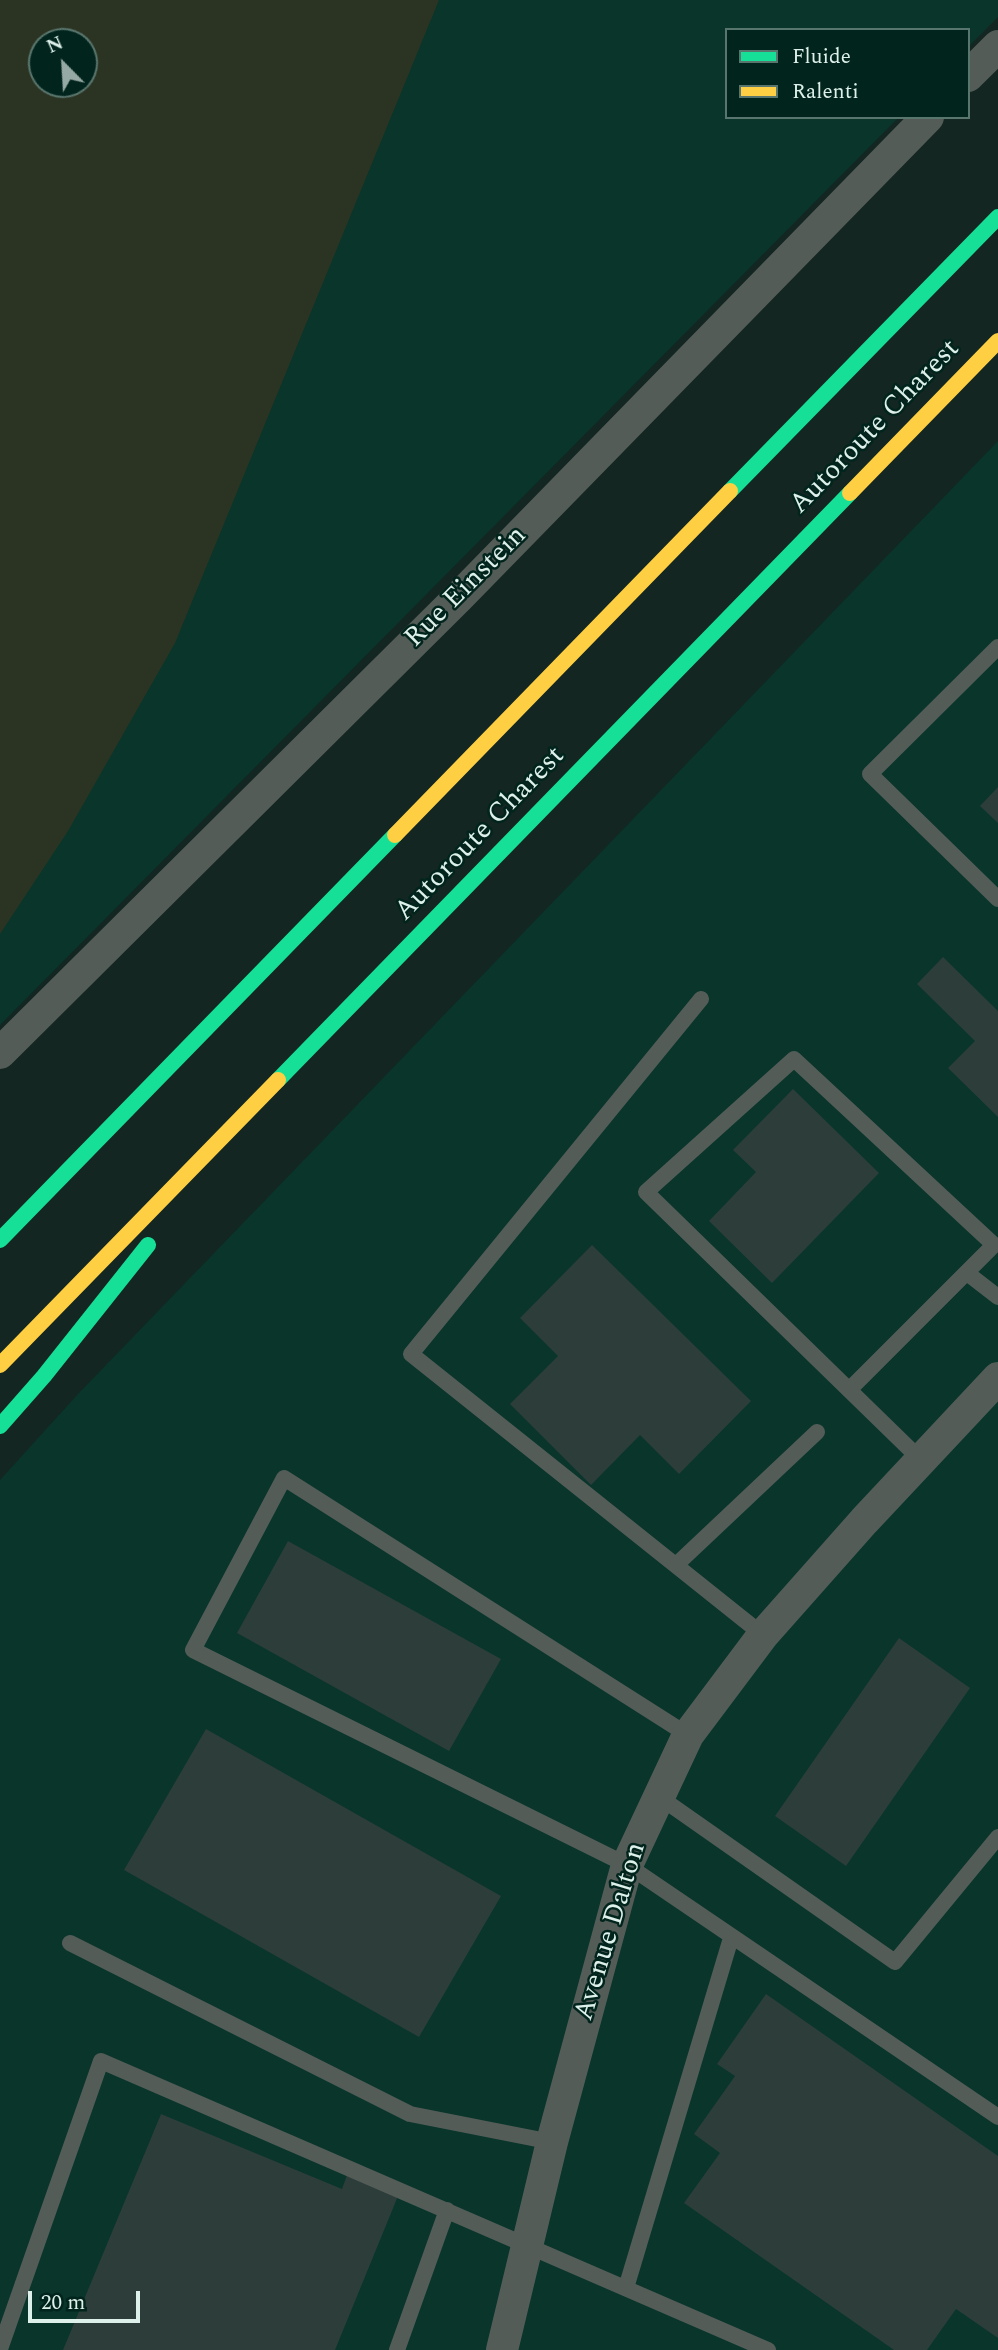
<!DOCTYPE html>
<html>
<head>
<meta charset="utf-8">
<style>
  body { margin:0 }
  #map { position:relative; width:998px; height:2350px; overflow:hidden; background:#132621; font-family:Spectral,serif }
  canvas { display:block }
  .legend { position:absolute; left:725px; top:28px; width:245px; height:91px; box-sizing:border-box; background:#01241c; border:2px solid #59766e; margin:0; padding:9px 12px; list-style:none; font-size:21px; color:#ddf0ea }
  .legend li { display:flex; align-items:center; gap:14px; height:35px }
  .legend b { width:35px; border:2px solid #59766e }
  .north { position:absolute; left:28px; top:28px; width:70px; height:70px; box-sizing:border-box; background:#01241c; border:2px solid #59766e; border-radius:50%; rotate:336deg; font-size:19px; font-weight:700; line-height:28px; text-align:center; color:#ddf0ea }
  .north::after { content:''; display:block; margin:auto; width:24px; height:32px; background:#96a9a4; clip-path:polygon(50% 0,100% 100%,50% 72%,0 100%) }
  .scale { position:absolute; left:28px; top:2291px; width:112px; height:32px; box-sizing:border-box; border:4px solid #ddf0ea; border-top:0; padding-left:9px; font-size:21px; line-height:24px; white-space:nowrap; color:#ddf0ea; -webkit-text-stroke:5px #01241c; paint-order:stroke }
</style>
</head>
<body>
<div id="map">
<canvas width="998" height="2350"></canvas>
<ul class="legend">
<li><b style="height:9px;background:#16e098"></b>Fluide</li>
<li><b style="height:9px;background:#ffcf43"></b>Ralenti</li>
</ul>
<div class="north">N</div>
<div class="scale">20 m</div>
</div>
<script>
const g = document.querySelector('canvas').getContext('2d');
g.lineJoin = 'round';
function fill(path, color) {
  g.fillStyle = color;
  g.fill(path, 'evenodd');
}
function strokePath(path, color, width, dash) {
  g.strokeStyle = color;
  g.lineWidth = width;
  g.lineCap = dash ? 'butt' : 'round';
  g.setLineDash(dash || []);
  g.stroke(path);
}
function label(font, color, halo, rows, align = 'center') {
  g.font = font + ' Spectral,serif';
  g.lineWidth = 5;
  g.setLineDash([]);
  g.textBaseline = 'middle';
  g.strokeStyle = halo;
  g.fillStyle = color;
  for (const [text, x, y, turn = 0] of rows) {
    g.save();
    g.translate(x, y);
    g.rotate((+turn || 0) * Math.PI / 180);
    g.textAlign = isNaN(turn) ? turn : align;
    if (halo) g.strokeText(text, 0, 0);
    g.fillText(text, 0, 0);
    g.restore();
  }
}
fill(new Path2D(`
  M 0,0 L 998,0 L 998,17 L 968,47 L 968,30 L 727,30 L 727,117 L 899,117 L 0,1025 ZM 42,42 L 84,42 L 84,84 L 42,84 Z
  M 998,441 L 998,2350 L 0,2350 L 0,1480 L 78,1394 Z`), '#09352b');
fill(new Path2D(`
  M 0,0 L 439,0 L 175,643 L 68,831 L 0,934 ZM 42,42 L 84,42 L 84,84 L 42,84 Z`), '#2b3423');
fill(new Path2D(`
  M 998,787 L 998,823 L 980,806 Z
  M 943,957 L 998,1011 L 998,1117 L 948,1068 L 975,1041 L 917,984 Z
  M 793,1089 L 879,1173 L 772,1283 L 709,1221 L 756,1172 L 733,1150 Z
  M 592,1245 L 751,1401 L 679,1474 L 640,1435 L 591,1485 L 510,1404 L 558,1356 L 520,1318 Z
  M 288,1541 L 501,1659 L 449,1751 L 237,1633 Z
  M 899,1638 L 970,1688 L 846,1866 L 775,1816 Z
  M 206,1729 L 501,1896 L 419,2037 L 124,1870 Z
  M 766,1994 L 998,2156 L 998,2338 L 956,2309 L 927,2350 L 894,2350 L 684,2203 L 720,2153 L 694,2134 L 735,2076 L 717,2064 Z
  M 161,2114 L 342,2189 L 347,2175 L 398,2196 L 335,2350 L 63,2350 Z`), '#2c3d3a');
strokePath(new Path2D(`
  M 998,647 L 870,774 L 998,899
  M 701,999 L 411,1354 L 763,1635
  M 967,1273 L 998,1297
  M 849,1390 L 994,1245 L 794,1059 L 646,1192 L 922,1461
  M 676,1565 L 817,1432
  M 688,1735 L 284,1478 L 193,1650 L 627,1865 L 998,2117
  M 658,1796 L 895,1962 L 998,1837
  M 70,1943 L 410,2114 L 552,2142
  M 626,2288 L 731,1938
  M 0,2349 L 101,2061 L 768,2350
  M 397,2350 L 447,2210`), '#545c58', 16);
strokePath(new Path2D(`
  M 968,76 L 998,46
  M 0,1053 L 459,597 L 928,117
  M 502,2350 L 552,2142 L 627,1865 L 688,1735 L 763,1635 L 864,1521 L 998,1378`), '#545c58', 32);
strokePath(new Path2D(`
  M 730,491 L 998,217
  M 278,1080 L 850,493
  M 0,1240 L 395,835
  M 0,1426 L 44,1376 L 148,1245`), '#16e098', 16);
strokePath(new Path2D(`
  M 850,493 L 998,341
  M 395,835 L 730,491
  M 0,1365 L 278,1080`), '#ffcf43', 16);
label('28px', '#ddf0ea', '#01241c', [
  ["Autoroute Charest",876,428,-46],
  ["Rue Einstein",467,588,-45],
  ["Autoroute Charest",481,835,-46],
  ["Avenue Dalton",612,1932,-73]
]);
</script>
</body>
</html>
